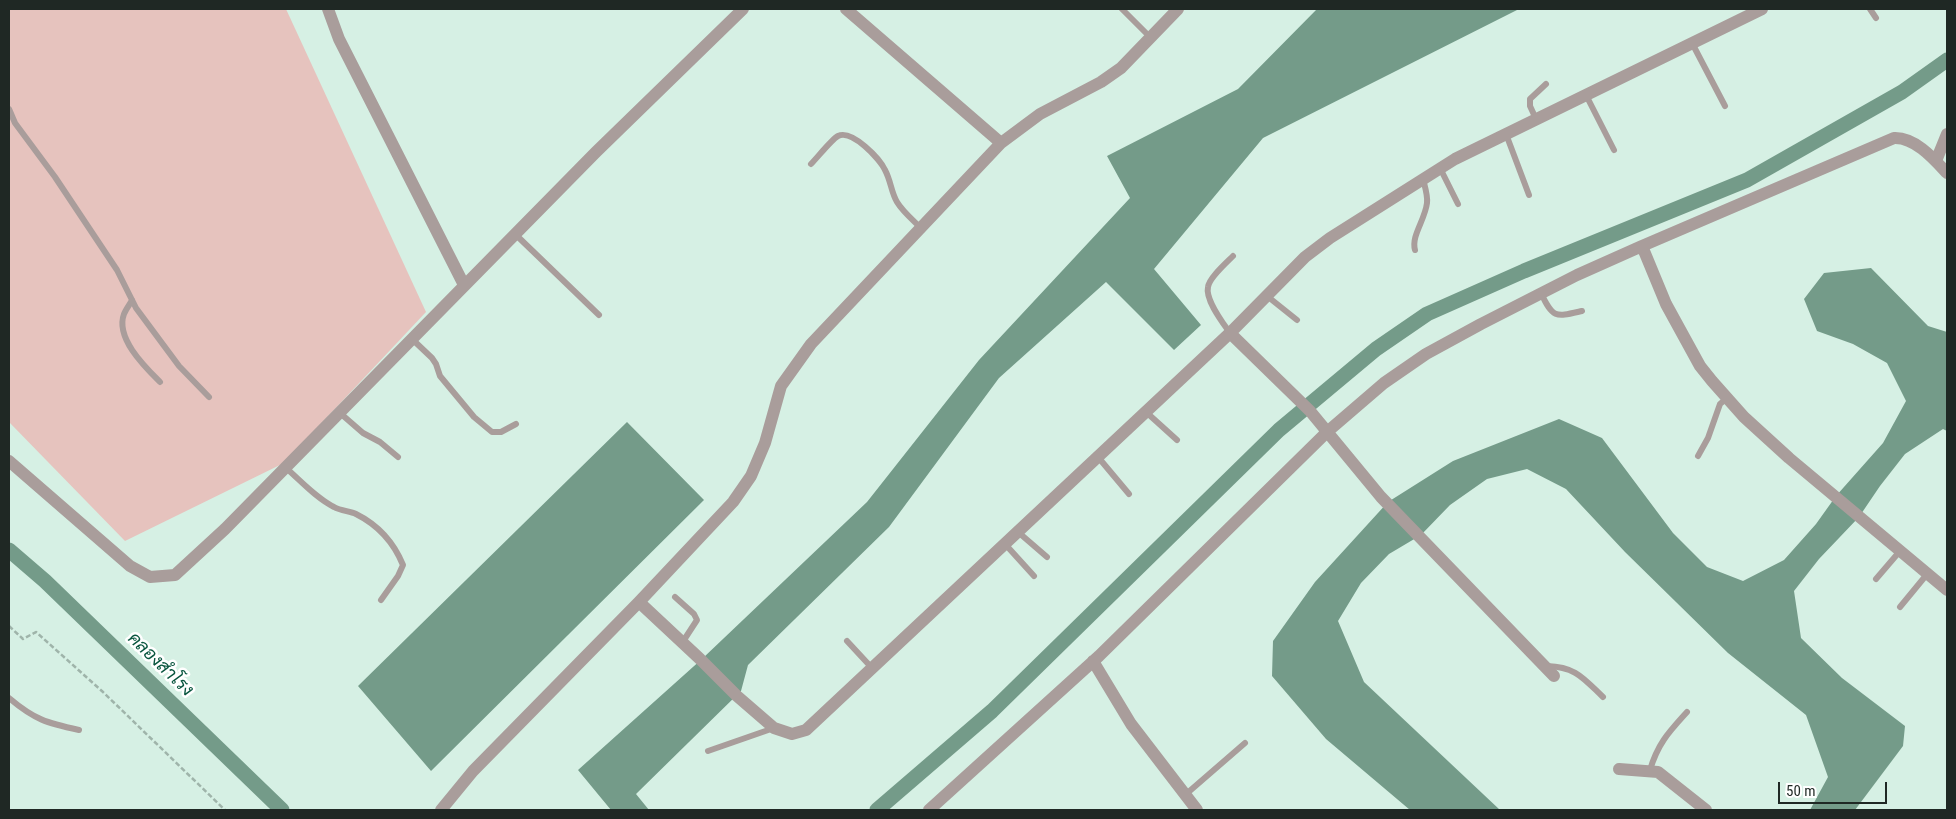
<!DOCTYPE html>
<html>
<head>
<meta charset="utf-8">
<style>
  body { margin:0 }
  #map { position:relative; width:1956px; height:819px; overflow:hidden; background:#d6f0e4; font-family:"Roboto Condensed",sans-serif }
  canvas { display:block }
  .frame { position:absolute; inset:0; border:10px solid #1f2824; pointer-events:none }
  .scale { position:absolute; left:1778px; top:782px; width:109px; height:22px; box-sizing:border-box; border:2px solid #1f2824; border-top:0; padding-left:6px; font-size:15px; line-height:18px; white-space:nowrap; color:#1f2824; -webkit-text-stroke:4px #fff; paint-order:stroke }
</style>
</head>
<body>
<div id="map">
<canvas width="1956" height="819"></canvas>
<div class="frame"></div>
<div class="scale">50 m</div>
</div>
<script>
const g = document.querySelector('canvas').getContext('2d');
g.lineJoin = 'round';
function fill(path, color) {
  g.fillStyle = color;
  g.fill(path, 'evenodd');
}
function strokePath(path, color, width, dash) {
  g.strokeStyle = color;
  g.lineWidth = width;
  g.lineCap = dash ? 'butt' : 'round';
  g.setLineDash(dash || []);
  g.stroke(path);
}
function label(font, color, halo, rows, align = 'center') {
  g.font = font + ' "Roboto Condensed",Sarabun,sans-serif';
  g.lineWidth = 5;
  g.setLineDash([]);
  g.textBaseline = 'middle';
  g.strokeStyle = halo;
  g.fillStyle = color;
  for (const [text, x, y, turn = 0] of rows) {
    g.save();
    g.translate(x, y);
    g.rotate((+turn || 0) * Math.PI / 180);
    g.textAlign = isNaN(turn) ? turn : align;
    if (halo) g.strokeText(text, 0, 0);
    g.fillText(text, 0, 0);
    g.restore();
  }
}
fill(new Path2D(`
  M 9,9 L 286,9 L 426,312 L 284,463 L 125,541 L 9,422 Z`), '#e6c3be');
fill(new Path2D(`
  M 1317,9 L 1519,9 L 1263,138 L 1154,269 L 1201,325 L 1174,350 L 1106,282 L 999,378 L 889,527 L 748,665 L 741,691 L 636,794 L 649,810 L 611,810 L 578,770 L 703,658 L 867,502 L 979,360 L 1130,198 L 1107,156 L 1238,89 Z
  M 1871,268 L 1928,326 L 1947,332 L 1947,431 L 1943,429 L 1905,454 L 1880,486 L 1859,517 L 1819,559 L 1794,591 L 1801,638 L 1842,678 L 1905,726 L 1903,746 L 1855,810 L 1810,810 L 1828,777 L 1806,715 L 1728,653 L 1625,552 L 1566,489 L 1527,469 L 1487,479 L 1450,505 L 1421,535 L 1389,554 L 1361,583 L 1338,621 L 1364,682 L 1500,810 L 1410,810 L 1326,739 L 1272,676 L 1273,641 L 1315,582 L 1388,502 L 1453,461 L 1559,419 L 1602,438 L 1673,533 L 1707,567 L 1743,581 L 1784,560 L 1816,524 L 1836,496 L 1883,443 L 1906,401 L 1887,363 L 1853,344 L 1817,331 L 1804,299 L 1824,273 Z
  M 627,422 L 704,500 L 431,771 L 358,686 Z`), '#749b89');
strokePath(new Path2D(`
  M 9,550 L 45,581 L 282,810
  M 877,810 L 992,711 L 1279,430 L 1376,349 L 1427,314 L 1524,271 L 1747,180 L 1902,92 L 1947,60`), '#749b89', 15);
strokePath(new Path2D(`
  M 9,626 L 23,639 L 36,632 L 103,692 L 225,810`), '#9fb4aa', 2.5, [5, 2.5]);
strokePath(new Path2D(`
  M 1122,9 L 1151,38
  M 1870,9 L 1876,18
  M 1692,43 L 1725,106
  M 1586,95 L 1614,150
  M 9,109 L 15,123 L 55,177 L 117,270 L 136,308 L 179,366 L 209,397
  M 1536,119 L 1530,106 L 1530,99 L 1546,84
  M 1506,134 L 1529,195
  M 811,164 C 817,158 832,139 838,136 C 852,129 880,159 885,170 C 891,181 891,192 897,202 C 903,212 913,220 921,228
  M 1440,168 L 1458,204
  M 515,234 L 599,315
  M 1415,250 C 1411,236 1425,220 1427,203 C 1428,196 1425,187 1423,179
  M 1541,293 C 1553,319 1556,317 1582,311
  M 1267,296 L 1297,320
  M 132,300 C 130,304 126,309 124,314 C 115,338 145,367 160,382
  M 1230,333 C 1223,323 1205,300 1208,287 C 1209,278 1226,263 1233,256
  M 412,339 L 432,358 L 436,364 L 440,376 L 474,417 L 492,432 L 501,432 L 516,424
  M 1146,412 L 1177,440
  M 340,413 L 363,433 L 380,442 L 398,457
  M 1698,456 L 1708,438 L 1720,404 L 1727,398
  M 1098,457 L 1129,494
  M 286,468 C 301,481 316,498 334,507 C 341,511 350,511 356,514 C 378,525 394,543 403,565 L 398,576 L 381,600
  M 1018,532 L 1047,557
  M 1005,544 L 1034,576
  M 1876,579 L 1900,551
  M 675,597 L 694,614 L 697,620 L 682,643
  M 1900,607 L 1928,573
  M 847,641 L 872,668
  M 1547,666 C 1576,667 1583,678 1603,697
  M 9,698 C 35,720 47,723 79,730
  M 708,751 L 774,728
  M 1650,770 C 1658,743 1669,732 1687,712
  M 1185,795 L 1245,743`), '#a99d9b', 6);
strokePath(new Path2D(`
  M 328,9 L 339,39 L 464,285
  M 846,9 L 1001,143
  M 1936,161 L 1947,134
  M 1947,173 C 1934,159 1915,137 1894,138 L 1642,246 L 1666,304 L 1700,366 L 1712,381 L 1744,417 L 1789,458 L 1947,590
  M 1230,333 L 1310,411 L 1381,497 L 1554,676
  M 9,461 L 130,566 L 150,577 L 175,575 L 225,529 L 596,152 L 743,9
  M 639,602 L 700,659 L 737,696 L 774,728 L 792,734 L 806,730 L 1230,333 L 1305,257 L 1330,238 L 1455,159 L 1762,9
  M 1093,661 L 1131,724 L 1197,810
  M 1619,769 L 1658,772 L 1706,810
  M 441,810 L 473,771 L 639,602 L 733,502 L 751,476 L 765,443 L 781,386 L 811,344 L 1001,143 L 1040,114 L 1101,82 L 1121,68 L 1178,9
  M 929,810 L 1099,656 L 1327,432 L 1384,383 L 1426,354 L 1481,324 L 1577,275 L 1642,246`), '#a99d9b', 12);
label('italic 18px', '#08553e', '#fff', [
  ["คลองสำโรง",160,665,44]
]);
</script>
</body>
</html>
